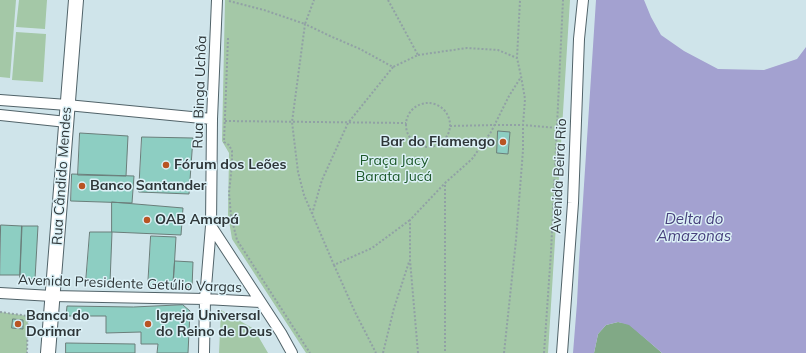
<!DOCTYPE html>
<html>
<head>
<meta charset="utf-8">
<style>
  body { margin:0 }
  canvas { display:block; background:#cfe4ea }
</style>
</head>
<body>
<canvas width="806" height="353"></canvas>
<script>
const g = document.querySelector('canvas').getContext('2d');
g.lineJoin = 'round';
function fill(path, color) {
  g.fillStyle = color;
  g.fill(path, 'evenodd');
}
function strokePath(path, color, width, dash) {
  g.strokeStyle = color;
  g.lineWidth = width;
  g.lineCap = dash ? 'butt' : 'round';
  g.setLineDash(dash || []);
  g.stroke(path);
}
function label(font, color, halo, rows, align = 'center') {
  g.font = font + ' Mulish,sans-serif';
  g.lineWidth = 3;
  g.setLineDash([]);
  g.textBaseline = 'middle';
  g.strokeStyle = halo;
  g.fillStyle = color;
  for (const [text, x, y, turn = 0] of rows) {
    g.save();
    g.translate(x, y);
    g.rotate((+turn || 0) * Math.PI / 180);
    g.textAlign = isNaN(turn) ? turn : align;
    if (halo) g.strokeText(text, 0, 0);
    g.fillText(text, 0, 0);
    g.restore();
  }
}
fill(new Path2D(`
  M 0,0 L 16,0 L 10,78 L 0,77 Z
  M 19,0 L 47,0 L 45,29 L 16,27 Z
  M 225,0 L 570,0 L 548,353 L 306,353 L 232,239 L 228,215 L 229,153 L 222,141 Z
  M 16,32 L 46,34 L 43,82 L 12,80 Z
  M 221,310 L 254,329 L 268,353 L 219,353 Z
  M 0,312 L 28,316 L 27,353 L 0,353 Z`), '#a4c8a7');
fill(new Path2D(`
  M 618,322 L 629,324 L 654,346 L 662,353 L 594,353 L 598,334 L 606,325 Z`), '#81a986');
fill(new Path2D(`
  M 596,0 L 644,0 L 651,17 L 661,35 L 684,51 L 718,69 L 764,70 L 797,59 L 806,47 L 806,353 L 662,353 L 654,346 L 629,325 L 618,322 L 606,325 L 598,334 L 594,353 L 573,353 L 577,303 L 579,262 Z`), '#a3a1d0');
const building = new Path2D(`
  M 498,131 L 510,132 L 508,154 L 497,153 Z
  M 80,133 L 128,136 L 126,176 L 78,175 Z
  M 142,137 L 193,138 L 189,194 L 139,192 Z
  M 72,174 L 134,176 L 132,203 L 71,201 Z
  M 112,202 L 183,208 L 181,235 L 112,232 Z
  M 1,225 L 22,226 L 20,275 L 0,275 Z
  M 22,226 L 38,226 L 35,279 L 20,279 Z
  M 90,232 L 112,232 L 110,283 L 86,282 Z
  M 151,236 L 176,237 L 173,287 L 148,287 Z
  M 175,261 L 193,262 L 192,288 L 173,287 Z
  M 183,305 L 190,311 L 188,353 L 157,353 L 158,344 L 141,344 L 141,332 L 106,333 L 106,316 L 66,316 L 67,306 L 133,307 Z
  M 13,319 L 23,320 L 23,329 L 12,328 Z
  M 66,343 L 135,344 L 135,353 L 66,353 Z`);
fill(building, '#8dcec2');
strokePath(building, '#6a7e7a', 1);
const minor = new Path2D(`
  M 0,100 L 67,105 L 212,119
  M 0,115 L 67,122
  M 211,226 L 281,333 L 292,353
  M 0,293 L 52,296 L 205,299 L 260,302
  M 204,353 L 205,299 L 211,226 L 212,119 L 217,0
  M 562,353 L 573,203 L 579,39 L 583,0`);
const secondary = new Path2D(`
  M 48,353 L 76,0`);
strokePath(minor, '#516369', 12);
strokePath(secondary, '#516369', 16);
strokePath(new Path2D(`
  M 388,0 L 418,55 L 393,67 L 360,49 L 330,36 L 305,24 L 292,122 L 298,172 L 304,195 L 334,265 L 372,248 L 410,220
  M 229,1 L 264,10 L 305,24 L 314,0
  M 228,38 L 224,142 L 229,145 L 232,151 L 232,164 L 229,193 L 231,216 L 237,240 L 310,353
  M 418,55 L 467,48 L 498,50 L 517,58
  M406 125a22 22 0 1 1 44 0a22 22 0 1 1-44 0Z
  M 225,121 L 406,123
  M 450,126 L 495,125 L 523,125 L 557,128
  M 445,185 L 445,353
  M 312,214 L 322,180 L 348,123 L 393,67
  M 334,265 L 355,312 L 376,353
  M 0,312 L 28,316 L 27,353
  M 28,316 L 37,318
  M 383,353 L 394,308 L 409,262
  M 418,353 L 410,260 L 410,220 L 445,183 L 472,159 L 491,132 L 509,96 L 521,77
  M 504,353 L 516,240 L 523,150 L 523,125 L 525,99 L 521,76 L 517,58 L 520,0
  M 544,353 L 551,252 L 563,0`), '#91a1a5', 2, [2, 2]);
strokePath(minor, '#fff', 10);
strokePath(secondary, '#fff', 14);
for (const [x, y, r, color] of [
  [503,142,4,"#b95423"],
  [166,165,4,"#b95423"],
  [82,186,4,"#b95423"],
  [147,220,4,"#b95423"],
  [18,324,4,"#b95423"],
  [148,324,4,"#b95423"]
]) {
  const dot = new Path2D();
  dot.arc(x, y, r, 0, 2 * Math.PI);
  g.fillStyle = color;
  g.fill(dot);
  strokePath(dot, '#dcf1f7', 1.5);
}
label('14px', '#2e3638', '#dcf1f7', [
  ["Rua Binga Uchôa",200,92,-88],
  ["Rua Cândido Mendes",62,176,-86],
  ["Avenida Beira Rio",559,176,-87],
  ["Avenida Presidente Getúlio Vargas",130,284,2]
]);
label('bold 14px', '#2e3638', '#dcf1f7', [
  ["Bar do Flamengo",495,142,"right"],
  ["Fórum dos Leões",174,165],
  ["Banco Santander",90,186],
  ["OAB Amapá",155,220],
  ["Banca do",26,316],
  ["Dorimar",26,332],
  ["Igreja Universal",156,316],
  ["do Reino de Deus",156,332]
], 'left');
label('14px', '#1c5829', '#dcf1f7', [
  ["Praça Jacy",394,161],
  ["Barata Jucá",394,177]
]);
label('italic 15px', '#47407c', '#dcf1f7', [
  ["Delta do",694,219],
  ["Amazonas",694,236]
]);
</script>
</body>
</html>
